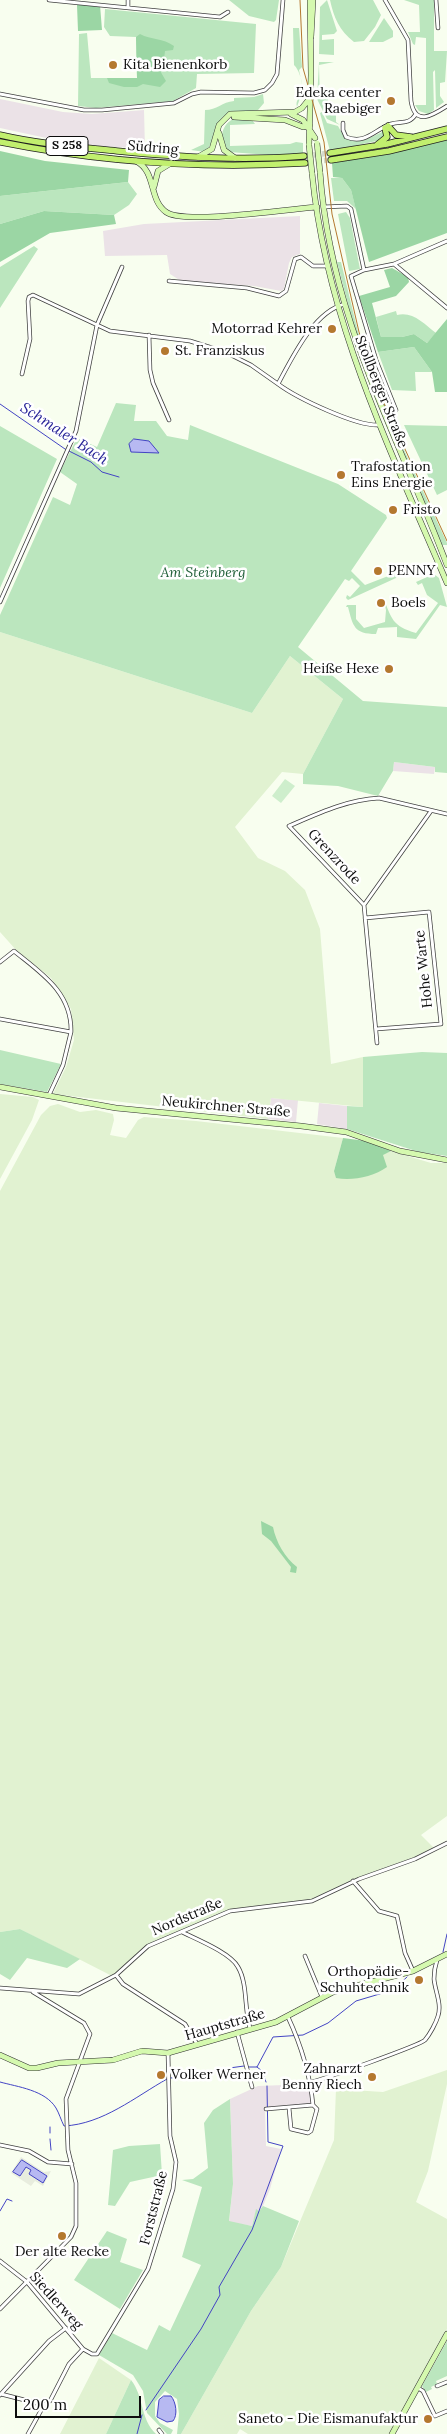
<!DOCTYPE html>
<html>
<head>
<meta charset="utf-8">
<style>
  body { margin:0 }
  #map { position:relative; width:447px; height:2434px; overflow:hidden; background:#f8feef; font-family:Lora,serif }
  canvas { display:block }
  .scale { position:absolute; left:15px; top:2396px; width:126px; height:22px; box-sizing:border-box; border:2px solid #0d0d0d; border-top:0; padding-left:6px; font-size:15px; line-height:18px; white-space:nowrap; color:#0d0d0d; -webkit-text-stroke:4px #fff; paint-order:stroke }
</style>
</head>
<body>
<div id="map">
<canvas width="447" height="2434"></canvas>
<div class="scale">200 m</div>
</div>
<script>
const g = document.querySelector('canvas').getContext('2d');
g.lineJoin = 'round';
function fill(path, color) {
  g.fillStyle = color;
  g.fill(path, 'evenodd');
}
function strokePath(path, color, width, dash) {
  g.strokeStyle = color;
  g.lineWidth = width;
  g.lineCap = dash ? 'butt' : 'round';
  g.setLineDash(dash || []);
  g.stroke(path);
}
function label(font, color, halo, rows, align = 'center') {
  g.font = font + ' Lora,serif';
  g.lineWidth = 5;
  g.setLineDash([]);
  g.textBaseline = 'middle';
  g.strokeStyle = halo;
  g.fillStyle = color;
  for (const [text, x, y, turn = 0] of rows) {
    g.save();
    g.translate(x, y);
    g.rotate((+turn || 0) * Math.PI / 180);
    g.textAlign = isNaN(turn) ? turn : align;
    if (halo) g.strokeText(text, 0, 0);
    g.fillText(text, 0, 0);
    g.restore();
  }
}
fill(new Path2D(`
  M 0,99 L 63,112 L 92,114 L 144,110 L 145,149 L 74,144 L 0,128 Z
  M 300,216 L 300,254 L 292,257 L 289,263 L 284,289 L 281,291 L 254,286 L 181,281 L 170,274 L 167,255 L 105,256 L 103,231 L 144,224 Z
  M 394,762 L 435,767 L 434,774 L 393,771 Z
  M 271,1098 L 298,1100 L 296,1122 L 268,1119 Z
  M 319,1103 L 347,1106 L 347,1129 L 317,1124 Z
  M 310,2084 L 311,2103 L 265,2109 L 266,2146 L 281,2149 L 270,2189 L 263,2206 L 258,2211 L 256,2210 L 252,2226 L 229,2222 L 233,2184 L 230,2099 L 258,2086 Z`), '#ebe2e7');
fill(new Path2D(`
  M 0,632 L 252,713 L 290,656 L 343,699 L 303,774 L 282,772 L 235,827 L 258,858 L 285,871 L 305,890 L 320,929 L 331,1064 L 363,1057 L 363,1107 L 271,1098 L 268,1119 L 53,1094 L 66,1067 L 74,1040 L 71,1009 L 51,978 L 17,951 L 0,932 Z
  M 0,1094 L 33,1097 L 39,1100 L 32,1120 L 0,1179 Z
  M 58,1104 L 80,1112 L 96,1110 L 113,1114 L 114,1120 L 110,1135 L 126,1138 L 138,1120 L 144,1117 L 196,1121 L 343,1138 L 334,1171 L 391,1151 L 431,1163 L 447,1163 L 447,1816 L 421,1835 L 434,1848 L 412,1859 L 358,1878 L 311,1900 L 230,1911 L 151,1946 L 134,1958 L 114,1977 L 20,1929 L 0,1932 L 0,1191 L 41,1115 L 50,1106 Z
  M 447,2070 L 447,2084 L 428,2171 L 416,2202 L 447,2219 L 447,2329 L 389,2434 L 248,2434 L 240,2429 L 237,2434 L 181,2434 L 251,2311 L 281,2267 L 334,2140 L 336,2089 L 383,2092 Z
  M 99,2358 L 131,2380 L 106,2434 L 60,2434 Z`), '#e1f2d1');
fill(new Path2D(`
  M 229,0 L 279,0 L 276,20 L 274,22 L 249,16 Z
  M 327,0 L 337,31 L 334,34 L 322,35 L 322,40 L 334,39 L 334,55 L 319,54 L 320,7 Z
  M 330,0 L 373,0 L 381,15 L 375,27 L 364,41 L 354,42 C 339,30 334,18 330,0 Z
  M 404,0 L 434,0 L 434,51 L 447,51 L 445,82 L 440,83 L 440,96 L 444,102 L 436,108 L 435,70 L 433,72 L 434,110 L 428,114 L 419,111 L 415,105 L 426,105 L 426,38 L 416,37 L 415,45 L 413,44 L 408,32 L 420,32 L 419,5 Z
  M 105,9 L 256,24 L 254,73 L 197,74 L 196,88 L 173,101 L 96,108 L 78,106 L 79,34 L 87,33 L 91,78 L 137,78 L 136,37 L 110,36 L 104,27 Z
  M 384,18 L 393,31 L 393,37 L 383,42 L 369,42 Z
  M 293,28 L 299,28 L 302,67 L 299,70 L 303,89 L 297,107 C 295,100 300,98 302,92 C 304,85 299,69 294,65 Z
  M 319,62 L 334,62 L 319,65 L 320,99 L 328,99 L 329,111 L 336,111 L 336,122 L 340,125 L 327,119 L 317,99 Z
  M 263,94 L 264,103 L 258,110 C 249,112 235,111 226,115 C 215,120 216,142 205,152 L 191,150 L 204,144 L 205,110 C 217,110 222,102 234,101 L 234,98 L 254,97 Z
  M 322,112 L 327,123 L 338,126 C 350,150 364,141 384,131 L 388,133 L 381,140 L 330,151 L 320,113 Z
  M 233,119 L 252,120 L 255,124 L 230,125 L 230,146 L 290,144 L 296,142 L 303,143 L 303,154 L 283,156 L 229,152 C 218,143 220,126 233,119 Z
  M 331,178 L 342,178 L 351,190 L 356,209 L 347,201 L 334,201 Z
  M 128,182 L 137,194 L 129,205 L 114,215 L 44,211 L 0,224 L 0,196 Z
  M 346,212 L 350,218 L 360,269 L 349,271 L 338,214 Z
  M 34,246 L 38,249 L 0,308 L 0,267 Z
  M 337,262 L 341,262 L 358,332 L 392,422 L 390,424 L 353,324 Z
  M 396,311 L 397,315 C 413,311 424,324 436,333 L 427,343 L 414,334 L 402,337 L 381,337 L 376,317 Z
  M 414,347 L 432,372 L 415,372 L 416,391 L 392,390 L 378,352 Z
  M 116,403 L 136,405 L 134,421 L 156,421 L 167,436 L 188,440 L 190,425 L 338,484 L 386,515 L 387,518 L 351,571 L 365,585 L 396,573 L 395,567 L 398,572 L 396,578 L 348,600 L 346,598 L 347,595 L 350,597 L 360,586 L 352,578 L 349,581 L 345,579 L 298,647 L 363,701 L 447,707 L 447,773 L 435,772 L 435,767 L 394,762 L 393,771 L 378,796 L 338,786 L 303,784 L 303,774 L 343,699 L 290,656 L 252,713 L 0,632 L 0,615 L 53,497 L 70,505 L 77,484 L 60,472 L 77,438 L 97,447 Z
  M 404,425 L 447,426 L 447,490 L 437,495 Z
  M 0,426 L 57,459 L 0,588 Z
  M 393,426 L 447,543 L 447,545 L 442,545 L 391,427 Z
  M 434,574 L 439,578 L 447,607 L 440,605 L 416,639 L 397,637 L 397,627 L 378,628 L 376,634 C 354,634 353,626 348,607 L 346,607 L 347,605 L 356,605 L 356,619 L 364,628 L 385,622 L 386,610 L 383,597 C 392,619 392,626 416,633 L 438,603 L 427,595 L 422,583 L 418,585 L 416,582 Z
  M 0,1050 L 61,1064 L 47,1092 L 0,1084 Z
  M 422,1052 L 447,1053 L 447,1156 L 419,1152 L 347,1129 L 347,1106 L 363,1107 L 363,1057 Z
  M 20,1929 L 80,1959 L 67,1968 L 27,1958 L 10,1980 L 0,1974 L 0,1932 Z
  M 230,2099 L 233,2184 L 229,2221 L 252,2226 L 256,2209 L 259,2211 L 263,2206 L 299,2221 L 281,2267 L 251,2311 L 181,2434 L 177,2434 L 179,2414 L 177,2399 L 165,2391 L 155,2402 L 155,2416 L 160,2423 L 173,2430 L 171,2434 L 167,2434 L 147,2413 L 143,2391 L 133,2375 L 99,2355 L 112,2333 L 147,2350 L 159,2325 L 170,2331 L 201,2265 L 182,2257 L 202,2187 L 182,2180 L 193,2179 L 208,2168 L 204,2123 L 213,2110 Z
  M 160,2144 L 162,2175 L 130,2182 L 115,2206 L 108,2205 L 113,2150 L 129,2146 Z
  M 107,2231 L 127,2239 L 120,2262 L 143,2270 L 120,2309 L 74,2280 Z
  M 447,2341 L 447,2376 L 436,2381 L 437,2384 L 431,2387 L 432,2389 L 426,2392 L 422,2386 Z
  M 131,2380 C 144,2396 140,2419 156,2434 L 106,2434 Z`), '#bbe6be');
fill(new Path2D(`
  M 77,5 L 100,5 L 102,30 L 78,31 Z
  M 140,34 C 151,40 163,38 174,46 L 173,50 L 165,51 L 163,67 L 159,69 L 166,81 L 160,87 L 143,84 L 137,87 L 124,87 L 109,83 L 107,78 L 137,78 L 136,37 Z
  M 447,140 L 447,233 L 369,262 L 351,190 L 342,178 L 333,177 L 332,163 L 390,153 Z
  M 0,151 L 45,161 L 129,170 L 128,182 L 0,196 Z
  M 44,211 L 114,215 L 116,224 L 50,233 L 0,262 L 0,224 Z
  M 392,268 L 408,277 L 409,282 L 396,296 L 372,303 L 381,337 L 402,337 L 414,334 L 427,343 L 447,319 L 447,392 L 435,392 L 432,372 L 414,347 L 378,352 L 359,296 L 390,287 L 384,270 Z
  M 343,1138 L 366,1141 L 391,1151 L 383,1155 L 387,1167 C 373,1177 352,1181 336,1178 L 334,1171 Z
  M 261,1521 L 273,1527 C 276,1542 285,1558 297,1567 L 296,1573 L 290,1572 L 291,1567 L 271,1541 L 262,1534 Z`), '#9bd6a4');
fill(new Path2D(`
  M 285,779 L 295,786 L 281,803 L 272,796 Z`), '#ceeecc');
fill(new Path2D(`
  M 21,2157 L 44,2172 L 51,2171 L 43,2186 L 35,2181 L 31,2186 L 11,2173 Z`), '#e8edde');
const water = new Path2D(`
  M 134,439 L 149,441 L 159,453 L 131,452 L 129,444 Z
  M 22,2160 L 47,2176 L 43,2183 L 29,2174 L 31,2170 L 26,2167 L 20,2176 L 13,2172 Z
  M 164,2396 L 171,2396 C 176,2402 178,2415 173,2421 L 167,2422 L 157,2417 L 159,2400 Z`);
fill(water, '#b7b9f2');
strokePath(water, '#4344c4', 1);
strokePath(new Path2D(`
  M 0,404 L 65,449 L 91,462 L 102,472 L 119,477
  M 443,1952 L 447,1934
  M 248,2067 L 257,2067 L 273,2037 L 303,2035 L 328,2023 L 356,2001 L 393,1990 L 407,1977
  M 257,2067 L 262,2071 L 266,2082
  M 215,2070 L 244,2066
  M 171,2078 L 207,2072
  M 0,2082 C 18,2087 45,2090 56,2108 C 59,2113 61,2120 64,2126 C 103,2124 135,2097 167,2079
  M 50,2133 L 50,2127
  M 50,2139 L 51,2150
  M 0,2211 L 7,2199 L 12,2201
  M 146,2410 L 201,2329 L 220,2295 L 219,2287 L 252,2230 L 283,2146 L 268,2142 L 267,2086
  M 137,2434 L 142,2415`), '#4344c4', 1);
strokePath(new Path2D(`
  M 305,156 L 330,153
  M 307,162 L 331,160`), '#d5dacd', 5.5, [5.5, 3]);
const street = new Path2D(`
  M 49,0 L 220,17 L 228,12
  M 128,0 L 128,7
  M 385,0 L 408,40 L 411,101 C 415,127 433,115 447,106
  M 436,0 L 438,28
  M 0,94 L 84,110 L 102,110 L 174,103 L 192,94 L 201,92 L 254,93 L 265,90 L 272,83 L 277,74 L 283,0
  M 343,123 L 343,130 L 346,137 C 366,145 375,129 391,124 C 402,121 409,125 416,114
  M 323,207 L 347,206 L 351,209 L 364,270
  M 394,264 L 447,241
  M 169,281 L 247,288 L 279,296 L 286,291 L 295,259 L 301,257 L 313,266 L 327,266
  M 345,304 C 314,311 292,358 278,384 C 297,398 357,427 380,425
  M 149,335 L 150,370 L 153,383 L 169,420
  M 22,374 L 30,339 L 28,301 L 29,297 L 33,295 L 110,331 L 190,341 L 225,352 L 251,365 L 278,384
  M 396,410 L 376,360 L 351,276 L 364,270 L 394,264 L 447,308
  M 0,602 L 76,431 L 97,325 L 122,267
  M 364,905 L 289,826 C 319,813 346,800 379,798 L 447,814
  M 365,918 L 429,912 L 441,1024 L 376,1029
  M 0,962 L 14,951 C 41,973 72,992 71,1032
  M 0,1019 L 71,1032 L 63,1065 L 49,1095
  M 377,1043 L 364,905 L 431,811
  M 353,1881 L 379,1911 L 397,1916 L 405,1953 L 413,1971
  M 182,1932 C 196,1939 231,1953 238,1967 C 248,1984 244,2009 250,2028
  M 305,1956 L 322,1997
  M 116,1975 L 123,1984 L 185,2024 L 197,2044
  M 0,1988 L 79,1994 L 116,1975 L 148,1946 L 230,1911 L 312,1901 L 359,1879 L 415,1859 L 447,1843
  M 237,2032 L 252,2087
  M 310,2082 C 320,2081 420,2045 425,2040 C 430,2034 436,2023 438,2016 C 442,2004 435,1991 434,1979 C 434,1972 435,1966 437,1960
  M 289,2108 L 291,2129 L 308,2133 L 311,2131 L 317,2109 L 313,2105
  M 266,2109 L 313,2105 C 310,2074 301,2045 288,2017
  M 0,2145 L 29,2151 L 48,2162 L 72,2164
  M 0,2261 L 27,2282 L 83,2349 L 92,2354 L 97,2354 L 148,2269 L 173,2189 L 176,2162 L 170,2136 L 168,2053
  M 0,2309 L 71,2237 L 76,2226 L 76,2183 L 68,2150 L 66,2099 L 90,2034 L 84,2023 L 33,1992
  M 437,2386 L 447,2382
  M 418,2388 L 423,2391 L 435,2416 L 447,2411
  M 1,2394 L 44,2405
  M 0,2395 L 49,2341 L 66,2328
  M 159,2430 L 162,2434
  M 28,2434 L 44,2405 L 50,2401 L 69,2364 L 83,2349`);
const secondary = new Path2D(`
  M 311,37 L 313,0
  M 291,114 L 303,120 L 315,138
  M 234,117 L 285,120 L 303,127 L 310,125
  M 219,133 L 224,150 L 235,158
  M 309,145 L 311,75 L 310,0
  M 198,157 L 212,149 L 219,125 L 230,114 L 295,112 L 302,108 L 310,98
  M 136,161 C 157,172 148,199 166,212 C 183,225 291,209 317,207
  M 320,172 C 330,317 397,433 447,565
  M 312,173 C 326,319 390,449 447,583
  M 154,187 L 158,171 L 171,163
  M 0,1087 L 116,1108 L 301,1126 L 346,1132 L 400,1151 L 447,1160
  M 0,2055 L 29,2068 L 37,2068 L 58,2063 L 113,2060 L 142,2051 L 168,2053 L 276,2022 L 333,1992 L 413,1971 L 447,1954
  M 392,2434 L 447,2334`);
const primary = new Path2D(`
  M 388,126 L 396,135 L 411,137
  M 0,135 C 39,144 78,147 117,151 C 180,157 241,161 304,156
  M 0,142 C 100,162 204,169 305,163
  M 377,145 L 387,137 L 385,128
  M 330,153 L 387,144 L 447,129
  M 331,160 L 389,151 L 447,137`);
strokePath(street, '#404040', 4.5);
strokePath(secondary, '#2f2f2f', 6);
strokePath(primary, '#1e1e1e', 7);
strokePath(street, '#fff', 3);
strokePath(secondary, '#d5f9af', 5);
strokePath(primary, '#c1ef6e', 5.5);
strokePath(new Path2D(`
  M 300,0 L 303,68 L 324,142 L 332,214 L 359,332 L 383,401 L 447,541`), '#b4782f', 1);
const secondaryBridge = new Path2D(`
  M 317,143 L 320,172
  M 309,145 L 312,173`);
strokePath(secondaryBridge, '#2f2f2f', 6, []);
strokePath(secondaryBridge, '#d5f9af', 5);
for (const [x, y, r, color] of [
  [113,65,5,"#b4782f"],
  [391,101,5,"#b4782f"],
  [332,329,5,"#b4782f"],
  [165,351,5,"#b4782f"],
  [341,475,5,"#b4782f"],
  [393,510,5,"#b4782f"],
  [378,571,5,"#b4782f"],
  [381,603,5,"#b4782f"],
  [389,669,5,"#b4782f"],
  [419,1980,5,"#b4782f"],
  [161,2075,5,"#b4782f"],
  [372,2077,5,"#b4782f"],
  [62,2236,5,"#b4782f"],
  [428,2419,5,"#b4782f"]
]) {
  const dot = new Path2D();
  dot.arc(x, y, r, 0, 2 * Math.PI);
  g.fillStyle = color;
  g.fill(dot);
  strokePath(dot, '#fff', 2);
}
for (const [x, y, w] of [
  [67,146,42]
]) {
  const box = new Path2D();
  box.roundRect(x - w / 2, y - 9.5, w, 19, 4);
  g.fillStyle = '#fff';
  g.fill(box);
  strokePath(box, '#0d0d0d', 1);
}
label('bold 12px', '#0d0d0d', null, [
  ["S 258",67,146]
]);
label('14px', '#0d0d0d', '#fff', [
  ["Kita Bienenkorb",123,65],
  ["Edeka center",381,93,"right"],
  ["Raebiger",381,109,"right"],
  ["Motorrad Kehrer",322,329,"right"],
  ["St. Franziskus",175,351],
  ["Trafostation",351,467],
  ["Eins Energie",351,483],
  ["Fristo",403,510],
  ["PENNY",388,571],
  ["Boels",391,603],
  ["Heiße Hexe",379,669,"right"],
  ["Orthopädie-",409,1972,"right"],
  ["Schuhtechnik",409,1988,"right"],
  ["Zahnarzt",362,2069,"right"],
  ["Benny Riech",362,2085,"right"],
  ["Volker Werner",171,2075],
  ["Der alte Recke",62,2252,"center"],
  ["Saneto - Die Eismanufaktur",418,2419,"right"]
], 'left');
label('14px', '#0d0d0d', '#fff', [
  ["Südring",153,148,5],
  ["Stollberger Straße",381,392,68],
  ["Grenzrode",334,857,47],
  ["Hohe Warte",424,969,-96],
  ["Neukirchner Straße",226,1107,5],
  ["Nordstraße",187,1917,-23],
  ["Hauptstraße",225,2025,-16],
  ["Forststraße",154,2208,-76],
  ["Siedlerweg",56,2301,48]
]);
label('italic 14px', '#22613a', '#fff', [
  ["Am Steinberg",203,573]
]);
label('italic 15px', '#231f96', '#fff', [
  ["Schmaler Bach",64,434,33]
]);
</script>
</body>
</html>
